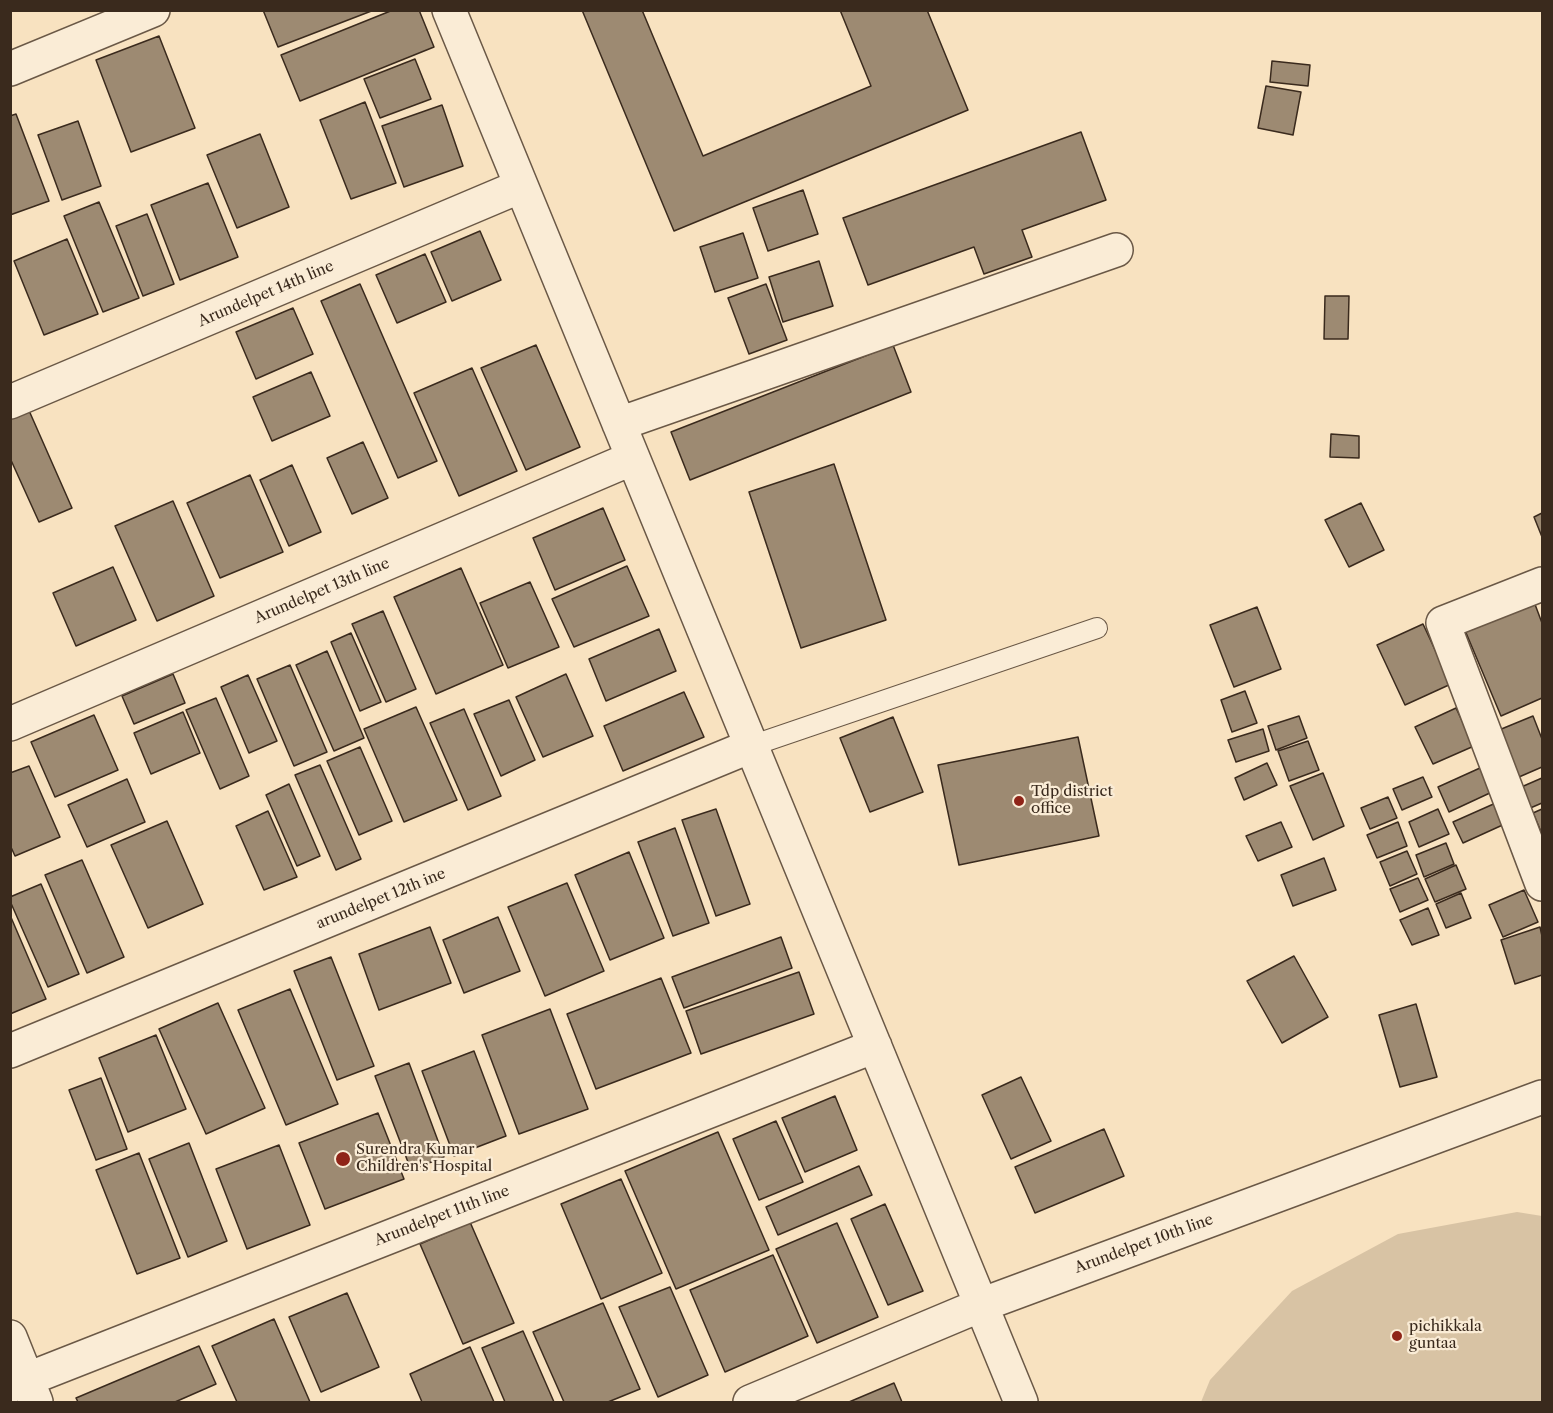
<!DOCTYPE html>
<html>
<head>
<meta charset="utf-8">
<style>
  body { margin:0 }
  #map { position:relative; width:1553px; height:1413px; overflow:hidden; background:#f8e2c0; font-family:"Libre Caslon Text",serif }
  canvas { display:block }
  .frame { position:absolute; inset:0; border:12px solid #3a2a1d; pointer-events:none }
</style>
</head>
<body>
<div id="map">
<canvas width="1553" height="1413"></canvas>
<div class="frame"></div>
</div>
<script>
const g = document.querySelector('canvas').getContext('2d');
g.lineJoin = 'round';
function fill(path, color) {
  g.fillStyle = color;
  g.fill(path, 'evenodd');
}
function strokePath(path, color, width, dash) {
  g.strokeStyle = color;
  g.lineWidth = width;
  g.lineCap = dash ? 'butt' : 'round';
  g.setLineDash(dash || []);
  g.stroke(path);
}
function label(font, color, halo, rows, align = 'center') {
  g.font = font + ' "Libre Caslon Text",serif';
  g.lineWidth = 4.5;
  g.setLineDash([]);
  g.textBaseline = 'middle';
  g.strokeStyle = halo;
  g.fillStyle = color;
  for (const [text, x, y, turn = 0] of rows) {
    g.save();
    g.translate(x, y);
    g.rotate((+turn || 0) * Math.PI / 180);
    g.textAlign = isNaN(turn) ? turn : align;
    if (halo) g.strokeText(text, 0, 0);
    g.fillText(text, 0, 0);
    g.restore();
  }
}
fill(new Path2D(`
  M 1517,1212 L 1542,1216 L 1542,1402 L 1201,1402 L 1210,1380 L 1292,1291 L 1398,1234 Z`), '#d8c3a4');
const building = new Path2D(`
  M 263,10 L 374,10 L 278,47 Z
  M 393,10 L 419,10 L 434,47 L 300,101 L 281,55 Z
  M 582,10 L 642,10 L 703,156 L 871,86 L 840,10 L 927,10 L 968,110 L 674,231 Z
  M 159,36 L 195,128 L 131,152 L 96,60 Z
  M 415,59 L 431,99 L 380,118 L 364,79 Z
  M 1272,61 L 1310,65 L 1308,86 L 1270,82 Z
  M 1266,86 L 1301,92 L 1293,135 L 1258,128 Z
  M 365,102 L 396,183 L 351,199 L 320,120 Z
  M 442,105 L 463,166 L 404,187 L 382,126 Z
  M 16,114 L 49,201 L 10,215 L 10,116 Z
  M 78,121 L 101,186 L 62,200 L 38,135 Z
  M 1081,132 L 1106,200 L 1022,230 L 1032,257 L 984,274 L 974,247 L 868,285 L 843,218 Z
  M 260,134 L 289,207 L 237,228 L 207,155 Z
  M 208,183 L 238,257 L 180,280 L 151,205 Z
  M 803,190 L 818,234 L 768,251 L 753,208 Z
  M 99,202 L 139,298 L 103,312 L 64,216 Z
  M 147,214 L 174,284 L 143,296 L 116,226 Z
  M 480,231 L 501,280 L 452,301 L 431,252 Z
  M 743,233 L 758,278 L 715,292 L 700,247 Z
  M 67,239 L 98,314 L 44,335 L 14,261 Z
  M 425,254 L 446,302 L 397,323 L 376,275 Z
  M 819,261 L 833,306 L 783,322 L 769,277 Z
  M 360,284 L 437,461 L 398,478 L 321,301 Z
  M 766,284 L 787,340 L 749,354 L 728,298 Z
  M 1325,296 L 1349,296 L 1348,339 L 1324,339 Z
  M 293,308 L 313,354 L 256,379 L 236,332 Z
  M 536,345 L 580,447 L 526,470 L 481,368 Z
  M 893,345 L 911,392 L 690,480 L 671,432 Z
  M 472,368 L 517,471 L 459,496 L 414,393 Z
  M 311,372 L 330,416 L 272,441 L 253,397 Z
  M 27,406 L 72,508 L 39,522 L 10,458 L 10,414 Z
  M 1331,434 L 1359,436 L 1359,458 L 1330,457 Z
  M 363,442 L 388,498 L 352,514 L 327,458 Z
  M 834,464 L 886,620 L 801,648 L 749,492 Z
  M 292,465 L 321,532 L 289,546 L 260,480 Z
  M 250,475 L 283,552 L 220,578 L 187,503 Z
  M 173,501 L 214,596 L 157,621 L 115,526 Z
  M 1361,503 L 1384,550 L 1349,567 L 1325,520 Z
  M 603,508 L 625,560 L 555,590 L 533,538 Z
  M 1542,513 L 1542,537 L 1534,517 Z
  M 627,566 L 649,616 L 574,647 L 552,599 Z
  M 113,567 L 136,620 L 76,646 L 53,593 Z
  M 461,568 L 503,665 L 436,694 L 394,597 Z
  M 530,582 L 559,647 L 508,668 L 480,603 Z
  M 1533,599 L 1542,623 L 1542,698 L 1501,716 L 1464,628 Z
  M 1257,607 L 1281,669 L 1234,687 L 1210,625 Z
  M 383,611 L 416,689 L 386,702 L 352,624 Z
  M 1423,624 L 1451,684 L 1405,705 L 1377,645 Z
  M 659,629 L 676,671 L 606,701 L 589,659 Z
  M 351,633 L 381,702 L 360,711 L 331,642 Z
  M 327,651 L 364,738 L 334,751 L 296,665 Z
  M 290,665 L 327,752 L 294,766 L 257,679 Z
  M 173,674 L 185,703 L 134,724 L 122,696 Z
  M 566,674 L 593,736 L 543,757 L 516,697 Z
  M 248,675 L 277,741 L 249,753 L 221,687 Z
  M 1245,691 L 1257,723 L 1232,732 L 1221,700 Z
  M 684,692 L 704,737 L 623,771 L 604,726 Z
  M 216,698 L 249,776 L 220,789 L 186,710 Z
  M 509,700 L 535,760 L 501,776 L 474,714 Z
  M 416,707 L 457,800 L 404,822 L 364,729 Z
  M 1456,708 L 1474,746 L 1433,764 L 1415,727 Z
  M 464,709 L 501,796 L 468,810 L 430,723 Z
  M 183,712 L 200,753 L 151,774 L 134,733 Z
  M 94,715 L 118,770 L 55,797 L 31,742 Z
  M 1299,716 L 1307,738 L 1276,750 L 1268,726 Z
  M 1533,716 L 1542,739 L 1542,767 L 1519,777 L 1499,730 Z
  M 893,717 L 923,792 L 870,812 L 840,738 Z
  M 1263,729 L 1269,751 L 1236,762 L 1228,740 Z
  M 1078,737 L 1099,836 L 959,865 L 938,765 Z
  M 1308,741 L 1319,770 L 1289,781 L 1278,751 Z
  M 360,747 L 392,821 L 359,835 L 327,761 Z
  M 1267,763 L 1277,785 L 1244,800 L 1235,778 Z
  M 320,765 L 361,859 L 336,870 L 295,775 Z
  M 29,766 L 60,837 L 15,856 L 10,845 L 10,773 Z
  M 1480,768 L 1492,792 L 1449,812 L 1438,787 Z
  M 1323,773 L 1344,826 L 1313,840 L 1290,786 Z
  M 1423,777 L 1432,797 L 1402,810 L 1393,789 Z
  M 1542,778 L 1542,803 L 1528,809 L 1519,788 Z
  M 127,779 L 145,822 L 87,847 L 68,805 Z
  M 289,784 L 320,856 L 297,866 L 266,795 Z
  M 1388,797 L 1397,818 L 1370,829 L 1361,808 Z
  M 1498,802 L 1507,823 L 1463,843 L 1453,822 Z
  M 716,809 L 750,904 L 716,916 L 682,820 Z
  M 1438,809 L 1449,834 L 1419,847 L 1409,822 Z
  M 1542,809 L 1542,834 L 1533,813 Z
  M 268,811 L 297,877 L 264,890 L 236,826 Z
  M 167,821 L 203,904 L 148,928 L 111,845 Z
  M 1281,822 L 1292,847 L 1258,861 L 1246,836 Z
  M 1398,822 L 1407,846 L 1377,858 L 1367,835 Z
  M 675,828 L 709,923 L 673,936 L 638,842 Z
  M 1446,843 L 1454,864 L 1424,877 L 1416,855 Z
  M 1407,851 L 1417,874 L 1390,886 L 1380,862 Z
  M 629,852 L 664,938 L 610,960 L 575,875 Z
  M 1324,858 L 1336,890 L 1293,906 L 1281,875 Z
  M 82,860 L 124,957 L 87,973 L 45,875 Z
  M 1456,865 L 1466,889 L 1435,902 L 1425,879 Z
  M 1418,878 L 1428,900 L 1400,912 L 1390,889 Z
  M 567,883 L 604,971 L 545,996 L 508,907 Z
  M 41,884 L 79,974 L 48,987 L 10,901 L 10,897 Z
  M 1524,890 L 1538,922 L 1503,937 L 1489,905 Z
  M 1461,893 L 1471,918 L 1446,928 L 1436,904 Z
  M 1428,908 L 1439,935 L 1412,945 L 1400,920 Z
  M 10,915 L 46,999 L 10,1014 Z
  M 498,917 L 520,971 L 464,993 L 443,940 Z
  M 430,927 L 451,983 L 379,1010 L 359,954 Z
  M 1540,927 L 1542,936 L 1542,975 L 1515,984 L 1501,940 Z
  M 781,937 L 792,968 L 684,1008 L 672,977 Z
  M 1294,956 L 1328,1017 L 1282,1043 L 1247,981 Z
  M 331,957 L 374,1066 L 337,1080 L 294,971 Z
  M 799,972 L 814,1014 L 701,1054 L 686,1011 Z
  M 661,978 L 691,1053 L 596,1089 L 567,1014 Z
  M 290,989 L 338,1104 L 286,1125 L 238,1010 Z
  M 218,1003 L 265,1108 L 206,1134 L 159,1029 Z
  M 1416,1004 L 1437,1077 L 1400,1087 L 1379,1015 Z
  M 550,1009 L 588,1109 L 519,1134 L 482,1035 Z
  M 156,1035 L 186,1109 L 128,1132 L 99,1058 Z
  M 474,1051 L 506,1136 L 454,1156 L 422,1071 Z
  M 409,1063 L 444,1157 L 411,1170 L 375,1076 Z
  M 1021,1077 L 1051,1141 L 1011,1159 L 982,1095 Z
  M 101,1078 L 127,1149 L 96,1160 L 69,1090 Z
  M 835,1096 L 857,1150 L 805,1172 L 782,1118 Z
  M 378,1113 L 404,1179 L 325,1209 L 299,1143 Z
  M 776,1121 L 803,1182 L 759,1200 L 733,1139 Z
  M 1104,1129 L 1124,1176 L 1035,1213 L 1015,1167 Z
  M 718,1132 L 769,1250 L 676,1289 L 625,1171 Z
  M 189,1143 L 227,1241 L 188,1257 L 149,1159 Z
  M 279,1145 L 310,1225 L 247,1249 L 216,1169 Z
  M 139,1153 L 180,1258 L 137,1274 L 96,1170 Z
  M 859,1166 L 872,1195 L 778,1235 L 766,1207 Z
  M 621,1179 L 662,1273 L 601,1299 L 561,1204 Z
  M 885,1204 L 923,1291 L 888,1305 L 851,1219 Z
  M 470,1222 L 514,1323 L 463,1344 L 420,1244 Z
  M 837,1223 L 878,1317 L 817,1343 L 776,1249 Z
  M 773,1255 L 808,1336 L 725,1372 L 690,1290 Z
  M 670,1287 L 708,1375 L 658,1397 L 619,1307 Z
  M 347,1293 L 379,1367 L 321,1392 L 289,1317 Z
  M 603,1303 L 640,1389 L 608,1402 L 564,1402 L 533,1332 Z
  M 274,1319 L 310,1402 L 237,1402 L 212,1346 Z
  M 523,1331 L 554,1402 L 505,1402 L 482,1348 Z
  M 199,1346 L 216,1384 L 175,1402 L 78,1402 L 76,1398 Z
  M 470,1347 L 494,1402 L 422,1402 L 410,1374 Z
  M 894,1383 L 902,1402 L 849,1402 Z`);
fill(building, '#9d8a72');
strokePath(building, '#3a2a1d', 1.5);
const lane = new Path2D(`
  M 751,746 L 1097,628`);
const street = new Path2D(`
  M 449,10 L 1021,1402
  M 10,69 L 153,10
  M 10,402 L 521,186
  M 619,424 L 1116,250
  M 1542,584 L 1443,623 L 1542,884
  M 10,724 L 633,458
  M 10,1051 L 751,746
  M 10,1337 L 36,1402
  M 10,1386 L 875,1046
  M 750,1402 L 981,1305 L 1542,1097`);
strokePath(lane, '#6a5846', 22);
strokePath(street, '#6a5846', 36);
strokePath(lane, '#faecd6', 20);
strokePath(street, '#faecd6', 33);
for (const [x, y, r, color] of [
  [1019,801,6,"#8f2418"],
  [343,1159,8,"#8f2418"],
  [1397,1336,6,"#8f2418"]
]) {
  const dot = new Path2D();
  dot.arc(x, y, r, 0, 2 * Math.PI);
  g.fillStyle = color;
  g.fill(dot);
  strokePath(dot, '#faecd6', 2);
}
label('15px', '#3a2a1d', '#faecd6', [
  ["Arundelpet 14th line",266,294,-23],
  ["Arundelpet 13th line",322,591,-23],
  ["arundelpet 12th ine",381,899,-22],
  ["Arundelpet 11th line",442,1216,-21],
  ["Arundelpet 10th line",1144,1244,-20]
]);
label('15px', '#3a2a1d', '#faecd6', [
  ["Tdp district",1031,792],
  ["office",1031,809],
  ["Surendra Kumar",356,1150],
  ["Children's Hospital",356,1167],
  ["pichikkala",1409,1327],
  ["guntaa",1409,1344]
], 'left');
</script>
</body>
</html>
